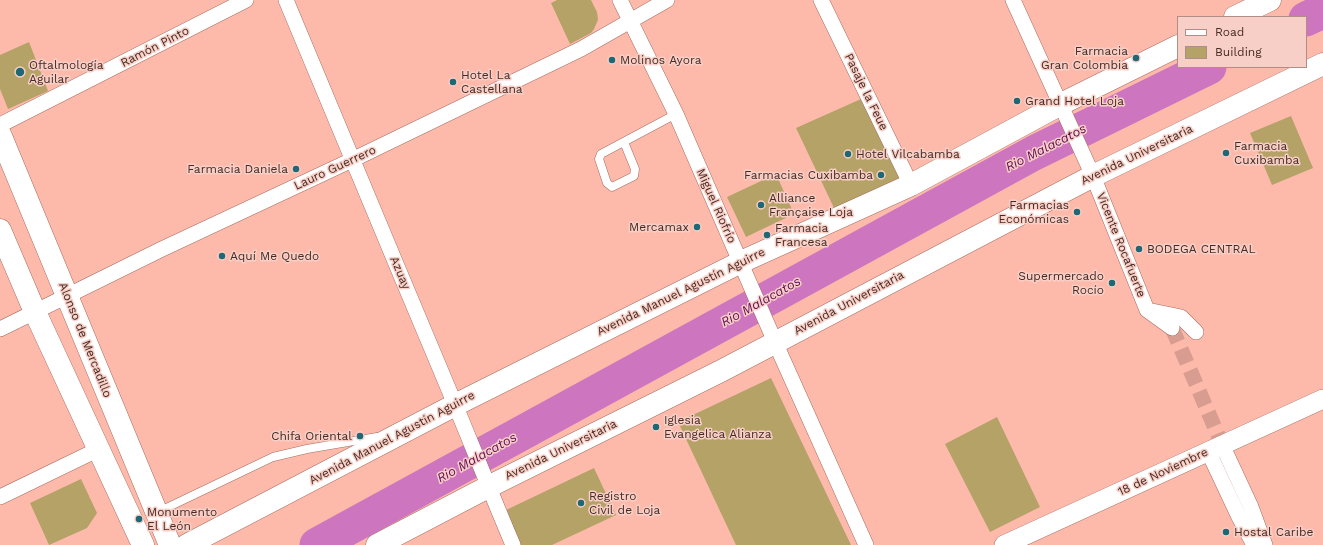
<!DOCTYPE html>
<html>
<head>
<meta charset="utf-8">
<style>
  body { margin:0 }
  #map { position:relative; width:1323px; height:545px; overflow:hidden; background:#fdbaab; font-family:"Work Sans",sans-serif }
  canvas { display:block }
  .legend { position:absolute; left:1177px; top:16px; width:130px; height:52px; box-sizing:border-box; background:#f8cfc6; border:1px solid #b08d86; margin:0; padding:5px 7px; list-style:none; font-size:12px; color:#452b25 }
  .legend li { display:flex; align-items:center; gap:8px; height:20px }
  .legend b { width:20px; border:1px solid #b08d86 }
</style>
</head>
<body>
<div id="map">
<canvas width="1323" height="545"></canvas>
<ul class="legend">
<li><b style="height:5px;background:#fff"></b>Road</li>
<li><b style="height:11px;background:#b4a267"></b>Building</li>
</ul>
</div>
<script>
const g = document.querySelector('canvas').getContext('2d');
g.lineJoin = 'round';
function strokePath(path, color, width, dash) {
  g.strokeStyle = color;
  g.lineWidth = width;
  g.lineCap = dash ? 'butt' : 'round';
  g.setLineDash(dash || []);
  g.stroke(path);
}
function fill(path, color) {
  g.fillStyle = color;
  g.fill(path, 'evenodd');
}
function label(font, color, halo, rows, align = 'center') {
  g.font = font + ' "Work Sans",sans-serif';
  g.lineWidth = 3;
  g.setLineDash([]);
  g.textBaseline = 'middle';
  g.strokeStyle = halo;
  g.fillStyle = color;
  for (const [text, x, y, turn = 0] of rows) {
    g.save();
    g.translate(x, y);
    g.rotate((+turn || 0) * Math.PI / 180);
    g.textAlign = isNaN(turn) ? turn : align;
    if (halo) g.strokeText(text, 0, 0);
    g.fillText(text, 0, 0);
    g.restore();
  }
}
strokePath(new Path2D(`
  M 1306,19 L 1323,11
  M 317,545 L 1034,153 L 1209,67`), '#cd75bf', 35);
fill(new Path2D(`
  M 557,0 L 591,0 L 597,12 L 598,20 L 594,29 L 591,33 L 570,44 L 551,3 Z
  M 29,42 L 48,91 L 8,109 L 0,89 L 0,55 Z
  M 861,99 L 901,179 L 835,210 L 796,128 Z
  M 1291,116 L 1313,168 L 1272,185 L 1250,133 Z
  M 776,174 L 794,214 L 746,237 L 727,197 Z
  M 771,378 L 851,545 L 736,545 L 678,422 Z
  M 997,417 L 1040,507 L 990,532 L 945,444 Z
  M 594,468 L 616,515 L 552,545 L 519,545 L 504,511 Z
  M 81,479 L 97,513 L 87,528 L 49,545 L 30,503 Z`), '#b4a267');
strokePath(new Path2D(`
  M 1172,328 L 1224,449`), '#d89d90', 15, [15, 8]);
const service = new Path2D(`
  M 624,142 L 635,169 L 634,176 L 612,187 L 607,183 L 599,159 L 601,154 L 676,114
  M 158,512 L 273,457 L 307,449 L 377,437`);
const minor = new Path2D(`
  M 286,0 C 341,134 398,268 454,402 C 474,450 493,498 513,545
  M 620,0 L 676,114 L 775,342 L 866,545
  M 821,0 L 911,185
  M 1013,0 L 1093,176 L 1147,310 L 1172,328
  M 0,125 L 246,0
  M 1152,311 L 1181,317 L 1196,332
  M 0,329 L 162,249 L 352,160 L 581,49 L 667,0
  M 1224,449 L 1251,507 L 1265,545
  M 1208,451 L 1239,517 L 1254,545
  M 0,497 L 99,449`);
const tertiary = new Path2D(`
  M 1004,545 L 1323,399`);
const secondary = new Path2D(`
  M 0,134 L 170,545
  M 0,230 L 35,312 L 143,545`);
const primary = new Path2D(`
  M 1235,17 L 1270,0
  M 187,545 L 455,405 L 741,262 L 911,185 L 1061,104 L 1178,46
  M 377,545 L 488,487 L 721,371 L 1093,176 L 1323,64`);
strokePath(service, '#a96c5f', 9);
strokePath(minor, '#a96c5f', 16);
strokePath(tertiary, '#a96c5f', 20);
strokePath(secondary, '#a96c5f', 23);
strokePath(primary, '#a96c5f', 23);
strokePath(service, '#fff', 8);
strokePath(minor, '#fff', 15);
strokePath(tertiary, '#fff', 19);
strokePath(secondary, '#fff', 22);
strokePath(primary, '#fff', 22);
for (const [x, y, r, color] of [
  [1136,58,4,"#1e6774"],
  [612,60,4,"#1e6774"],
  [20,72,5,"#1e6774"],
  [453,82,4,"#1e6774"],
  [1017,101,4,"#1e6774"],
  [1226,153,4,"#1e6774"],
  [848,154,4,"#1e6774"],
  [296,169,4,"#1e6774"],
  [881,175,4,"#1e6774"],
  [761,205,4,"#1e6774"],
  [1077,212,4,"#1e6774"],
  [697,227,4,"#1e6774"],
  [767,235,4,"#1e6774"],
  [1139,249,4,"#1e6774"],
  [222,256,4,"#1e6774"],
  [1112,283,4,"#1e6774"],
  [656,427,4,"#1e6774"],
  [360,436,4,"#1e6774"],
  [581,503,4,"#1e6774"],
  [139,519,4,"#1e6774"],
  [1226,532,4,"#1e6774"]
]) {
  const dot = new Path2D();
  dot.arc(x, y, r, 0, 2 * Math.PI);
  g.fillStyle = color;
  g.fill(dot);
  strokePath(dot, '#f8cfc6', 1.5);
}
label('12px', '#452b25', '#f8cfc6', [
  ["Ramón Pinto",155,47,-27],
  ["Pasaje la Feue",866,92,64],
  ["Avenida Universitaria",1137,155,-26],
  ["Lauro Guerrero",335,168,-25],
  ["Miguel Riofrío",716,206,66],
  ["Vicente Rocafuerte",1121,245,68],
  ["Azuay",400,273,67],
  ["Avenida Manuel Agustín Aguirre",681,292,-26],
  ["Avenida Universitaria",849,303,-28],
  ["Alonso de Mercadillo",85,340,68],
  ["Avenida Manuel Agustín Aguirre",392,438,-28],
  ["Avenida Universitaria",561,450,-26],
  ["18 de Noviembre",1163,472,-25]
]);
label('12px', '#452b25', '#f8cfc6', [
  ["Farmacia",1128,51,"right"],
  ["Gran Colombia",1128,65,"right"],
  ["Molinos Ayora",620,60],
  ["Oftalmología",29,65],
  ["Aguilar",29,79],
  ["Hotel La",461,75],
  ["Castellana",461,89],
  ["Grand Hotel Loja",1025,101],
  ["Farmacia",1234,146],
  ["Cuxibamba",1234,160],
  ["Hotel Vilcabamba",856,154],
  ["Farmacia Daniela",288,169,"right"],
  ["Farmacias Cuxibamba",873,175,"right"],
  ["Alliance",769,198],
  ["Française Loja",769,212],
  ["Farmacias",1069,205,"right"],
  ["Económicas",1069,219,"right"],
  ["Mercamax",689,227,"right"],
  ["Farmacia",775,228],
  ["Francesa",775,242],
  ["BODEGA CENTRAL",1147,249],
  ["Aquí Me Quedo",230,256],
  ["Supermercado",1104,276,"right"],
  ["Rocío",1104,290,"right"],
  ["Iglesia",664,420],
  ["Evangelica Alianza",664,434],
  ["Chifa Oriental",352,436,"right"],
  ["Registro",589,496],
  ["Civil de Loja",589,510],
  ["Monumento",147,512],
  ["El León",147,526],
  ["Hostal Caribe",1234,532]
], 'left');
label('italic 13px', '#5d0b55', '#f8cfc6', [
  ["Rio Malacatos",1046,148,-27],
  ["Rio Malacatos",761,302,-29],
  ["Rio Malacatos",477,458,-29]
]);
</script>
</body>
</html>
